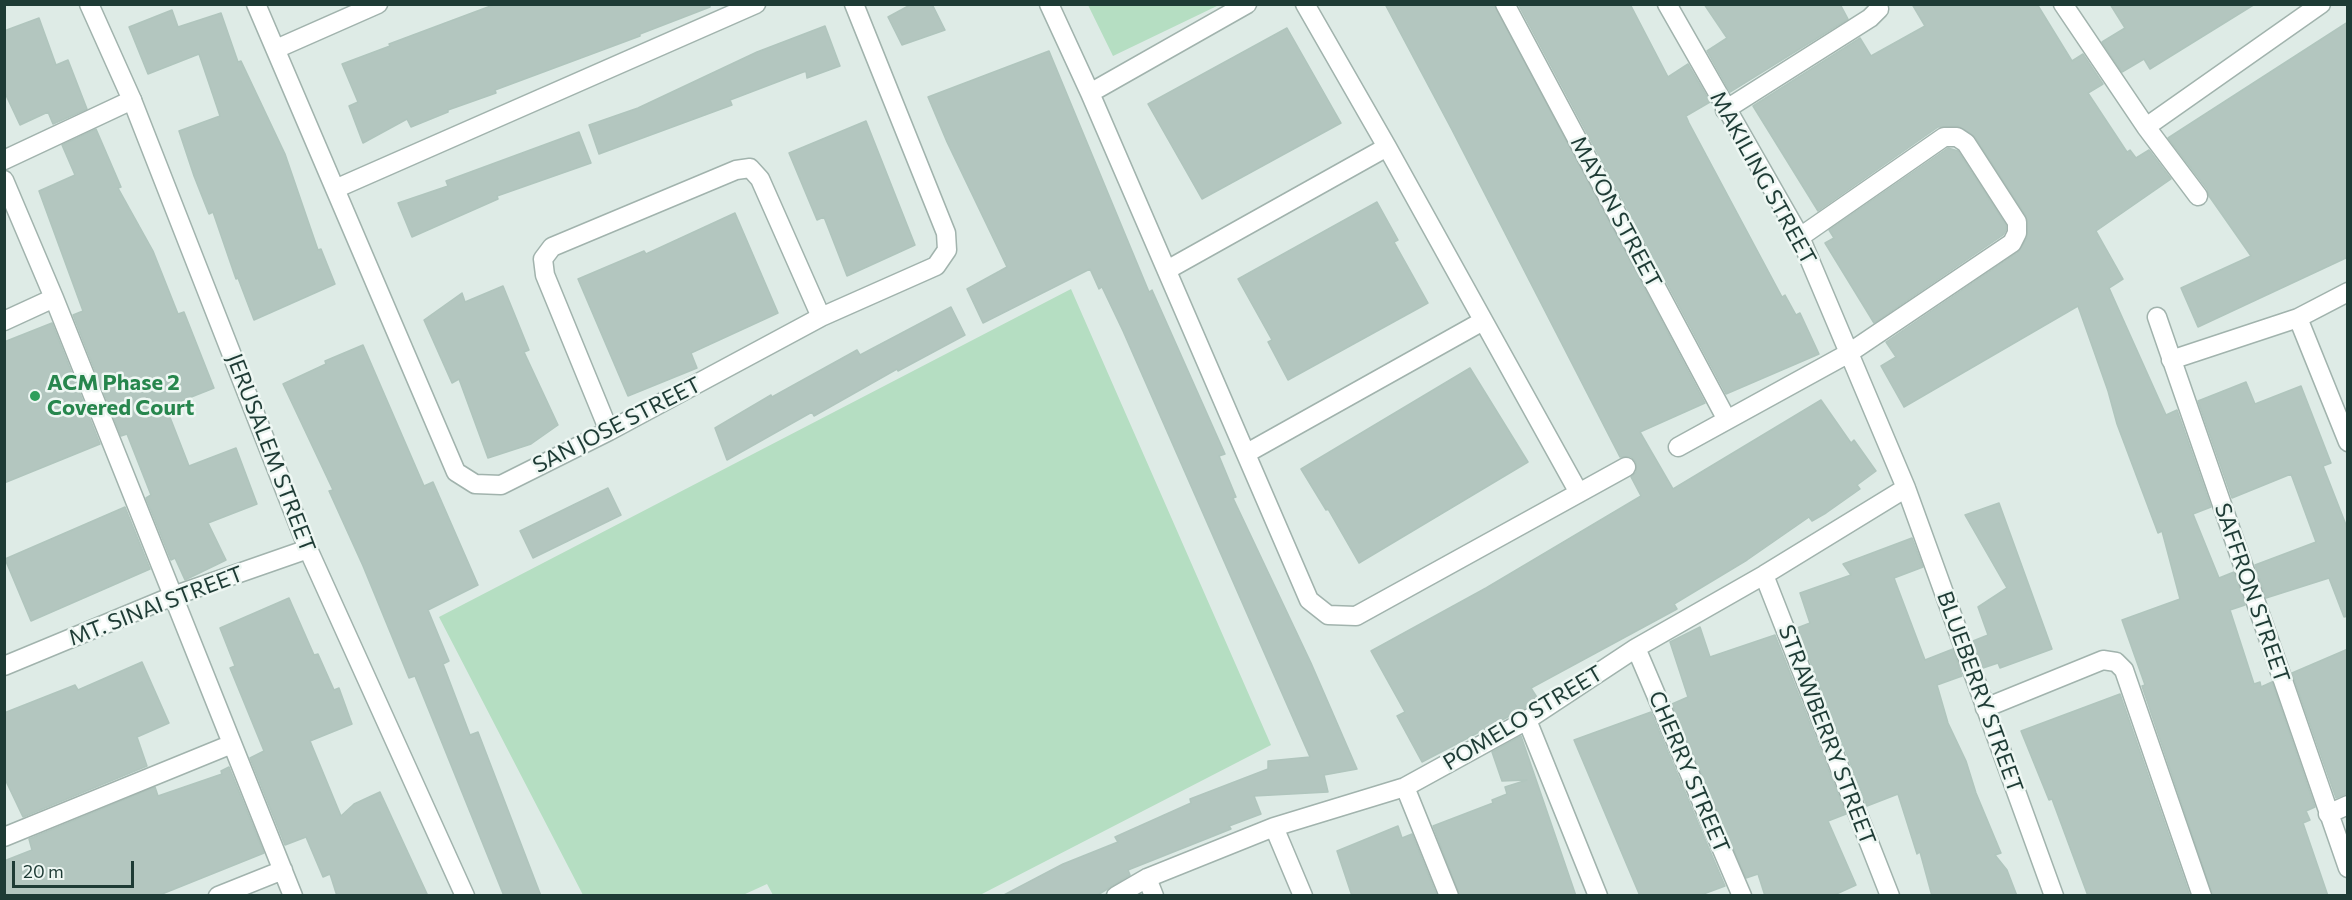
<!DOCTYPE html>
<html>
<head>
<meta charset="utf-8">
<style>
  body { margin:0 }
  #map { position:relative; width:2352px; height:900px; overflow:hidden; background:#deebe6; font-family:Commissioner,sans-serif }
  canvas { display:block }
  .frame { position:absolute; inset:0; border:6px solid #1e3b35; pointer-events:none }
  .scale { position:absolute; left:12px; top:861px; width:122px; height:27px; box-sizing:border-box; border:3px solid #1e3b35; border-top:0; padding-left:8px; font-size:18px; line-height:21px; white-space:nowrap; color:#1e3b35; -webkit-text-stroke:4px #eef7f3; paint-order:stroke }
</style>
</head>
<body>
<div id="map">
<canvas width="2352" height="900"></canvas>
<div class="frame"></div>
<div class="scale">20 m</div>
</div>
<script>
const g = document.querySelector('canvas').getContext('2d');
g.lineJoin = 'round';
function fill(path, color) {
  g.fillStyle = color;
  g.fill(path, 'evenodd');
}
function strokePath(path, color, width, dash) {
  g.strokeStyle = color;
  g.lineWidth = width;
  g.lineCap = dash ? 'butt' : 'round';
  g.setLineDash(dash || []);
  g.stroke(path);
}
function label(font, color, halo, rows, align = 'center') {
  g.font = font + ' Commissioner,sans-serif';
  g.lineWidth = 5;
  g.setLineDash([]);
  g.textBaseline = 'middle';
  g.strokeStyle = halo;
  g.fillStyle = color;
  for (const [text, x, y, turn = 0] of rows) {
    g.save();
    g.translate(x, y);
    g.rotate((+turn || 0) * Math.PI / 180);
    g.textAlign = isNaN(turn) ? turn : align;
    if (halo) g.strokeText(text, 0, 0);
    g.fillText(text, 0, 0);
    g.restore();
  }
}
fill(new Path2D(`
  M 1088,5 L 1219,5 L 1113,56 Z
  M 1071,289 L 1271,745 L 980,895 L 773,895 L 767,884 L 743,895 L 583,895 L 439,617 Z`), '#b5dec2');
const building = new Path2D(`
  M 496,4 L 710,4 L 710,7 L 640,34 L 640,36 L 495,90 L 496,93 L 448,110 L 448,112 L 411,127 L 407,119 L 363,143 L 349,106 L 358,102 L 342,64 L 390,46 L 389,44 Z
  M 912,4 L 932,4 L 945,30 L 902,45 L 888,17 Z
  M 1385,4 L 1494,4 L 1705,403 L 1640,432 L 1673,489 L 1821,400 L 1851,443 L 1854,440 L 1876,471 L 1857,485 L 1860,489 L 1826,513 L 1812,521 L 1809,517 L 1747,560 L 1674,604 L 1677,609 L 1531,688 L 1538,699 L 1525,708 L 1422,762 L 1397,716 L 1405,712 L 1371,651 L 1486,588 L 1641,496 L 1631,477 L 1636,472 L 1636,462 L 1631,457 L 1620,457 L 1451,128 Z
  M 1518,4 L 1630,4 L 1668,77 L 1688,64 L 1710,102 L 1686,116 L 1689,123 L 1782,297 L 1785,295 L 1796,315 L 1800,313 L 1819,354 L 1726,394 Z
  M 1704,4 L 1840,4 L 1848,19 L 1730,92 L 1707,51 L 1727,38 Z
  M 1912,4 L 2037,4 L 2072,61 L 2083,54 L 2103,84 L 2088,93 L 2127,152 L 2130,150 L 2136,158 L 2149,150 L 2171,179 L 2096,231 L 2123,279 L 2109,288 L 2166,415 L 2177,410 L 2211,507 L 2193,514 L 2219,578 L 2234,572 L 2245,605 L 2230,610 L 2254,684 L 2260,682 L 2261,687 L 2272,682 L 2315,807 L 2306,811 L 2310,820 L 2303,823 L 2328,896 L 2213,896 L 2142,686 L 2145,685 L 2122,620 L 2180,599 L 2162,531 L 2158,533 L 2117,424 L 2108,391 L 2078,306 L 1904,407 L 1881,366 L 1896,357 L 1886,342 L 2018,252 L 2027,238 L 2026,216 L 1975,137 L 1958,126 L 1938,127 L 1818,211 L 1753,106 L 1860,38 L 1871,56 L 1925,26 Z
  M 2110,4 L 2255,4 L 2150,69 L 2144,59 L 2122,72 L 2102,42 L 2125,28 Z
  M 172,10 L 178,27 L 221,13 L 238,62 L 241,61 L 285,154 L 318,250 L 321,249 L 335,284 L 254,320 L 238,278 L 236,279 L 213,212 L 209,214 L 194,176 L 179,131 L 220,116 L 199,54 L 148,74 L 129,27 Z
  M 39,18 L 56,65 L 68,60 L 87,109 L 53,124 L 48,112 L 20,125 L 4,91 L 4,31 Z
  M 2348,22 L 2348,257 L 2198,327 L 2181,288 L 2251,256 L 2209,196 L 2207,189 L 2168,138 Z
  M 825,26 L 840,66 L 807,78 L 806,71 L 730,100 L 732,105 L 599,154 L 589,125 L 638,108 L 757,52 Z
  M 1287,28 L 1341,123 L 1202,199 L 1148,104 Z
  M 1049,51 L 1149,292 L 1152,290 L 1225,454 L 1219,456 L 1236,497 L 1233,498 L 1311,663 L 1357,769 L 1324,775 L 1328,792 L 1254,796 L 1261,814 L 1229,826 L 1231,829 L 1128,870 L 1130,875 L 1096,896 L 1002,896 L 1063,864 L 1118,842 L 1115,837 L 1191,803 L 1190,799 L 1268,769 L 1268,761 L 1310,757 L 1123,331 L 1102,287 L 1099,289 L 1090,269 L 983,323 L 967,289 L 1007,267 L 947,142 L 928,97 Z
  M 866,121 L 915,245 L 847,276 L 824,217 L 817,220 L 789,153 Z
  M 96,129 L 121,187 L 118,188 L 153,251 L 178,314 L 184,312 L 214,388 L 166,407 L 189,466 L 236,448 L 257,504 L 208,523 L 226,560 L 185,580 L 175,558 L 171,560 L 146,498 L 151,495 L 127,434 L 121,436 L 73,315 L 83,311 L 39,191 L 75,175 L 62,145 Z
  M 579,132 L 591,163 L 497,196 L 498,199 L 412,237 L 398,203 L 448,186 L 446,181 Z
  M 1948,148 L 1958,151 L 2006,225 L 2006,230 L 2003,235 L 1874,323 L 1825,243 L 1834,238 L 1829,230 Z
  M 1377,202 L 1398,240 L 1394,242 L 1428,303 L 1288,380 L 1268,342 L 1272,340 L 1238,279 Z
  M 735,213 L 778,313 L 691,353 L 697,368 L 628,396 L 578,279 L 644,251 L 646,254 Z
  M 503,286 L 529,350 L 524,352 L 558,425 L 531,444 L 488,458 L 459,379 L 452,383 L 424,320 L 462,293 L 465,302 Z
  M 951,307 L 965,335 L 898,371 L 897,369 L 814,416 L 812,412 L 727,460 L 715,428 L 771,395 L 772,397 L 857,350 L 860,355 Z
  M 52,323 L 100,444 L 4,483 L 4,342 Z
  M 363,345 L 424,486 L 433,482 L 478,585 L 428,610 L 449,661 L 443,664 L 470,735 L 478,732 L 541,896 L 504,896 L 415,676 L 409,678 L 363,566 L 329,491 L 333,490 L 283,384 L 326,364 L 325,361 Z
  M 1470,368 L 1528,462 L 1359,563 L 1328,509 L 1326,510 L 1301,469 Z
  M 2246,382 L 2255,404 L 2301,386 L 2331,463 L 2323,466 L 2348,530 L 2348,616 L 2344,617 L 2329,578 L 2266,598 L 2255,565 L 2316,542 L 2291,474 L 2232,498 L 2198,401 Z
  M 608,488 L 621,515 L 533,558 L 520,531 Z
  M 1999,503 L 2052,649 L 2000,668 L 1998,663 L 1983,668 L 1973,641 L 1988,635 L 1978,607 L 2007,588 L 1965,515 Z
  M 125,507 L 150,569 L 31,621 L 5,559 Z
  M 1912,538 L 1923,567 L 1894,578 L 1925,660 L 1953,649 L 1962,676 L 1937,685 L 1948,723 L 1966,761 L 1976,793 L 2001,853 L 1995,855 L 2007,870 L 2017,896 L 1932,896 L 1920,852 L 1917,854 L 1898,794 L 1867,806 L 1797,628 L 1810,623 L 1800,593 L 1851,575 L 1843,564 Z
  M 289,598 L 314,655 L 318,654 L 334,690 L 339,688 L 352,724 L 310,741 L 341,816 L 354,804 L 380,792 L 428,896 L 337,896 L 330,874 L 323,877 L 306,837 L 285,845 L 250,758 L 264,751 L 230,668 L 235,666 L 220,628 Z
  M 1700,627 L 1710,657 L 1775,635 L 1846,814 L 1828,821 L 1856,885 L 1832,896 L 1765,896 L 1758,874 L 1746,878 L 1672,704 L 1688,697 L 1670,642 Z
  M 2348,649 L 2348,793 L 2336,798 L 2292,673 Z
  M 142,662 L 169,723 L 137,737 L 147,766 L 23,817 L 4,777 L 4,713 L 75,685 L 78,690 Z
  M 2120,694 L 2190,896 L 2088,896 L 2052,799 L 2049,800 L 2021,731 Z
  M 1651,712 L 1725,886 L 1698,896 L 1640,896 L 1574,740 Z
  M 1521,736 L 1576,896 L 1460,896 L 1433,826 L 1493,803 L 1492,800 L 1507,794 L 1505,787 L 1527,780 L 1502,781 L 1492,752 Z
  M 229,767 L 264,853 L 157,896 L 4,896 L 4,861 L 32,850 L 29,839 L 155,787 L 158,796 L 222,774 L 221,771 Z
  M 1398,826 L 1402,838 L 1412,834 L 1437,896 L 1352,896 L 1337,851 Z`);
fill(building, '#b3c6bf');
strokePath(building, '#b0c5bd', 1.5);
const minor = new Path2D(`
  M 256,4 L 456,472 L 475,484 L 501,485 L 609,431 L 821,317 L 936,266 L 947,250 L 946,233 L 854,4
  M 1049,4 L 1090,93 L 1309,600 L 1328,615 L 1356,616 L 1626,467
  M 1305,4 L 1387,147 L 1579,493
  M 1505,4 L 1727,420
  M 1667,4 L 1800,237 L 1906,488 L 2054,896
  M 2063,4 L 2146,127 L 2198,196
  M 276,49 L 378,4
  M 1090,93 L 1247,4
  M 1725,110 L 1870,18 L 1879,9 L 1878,4
  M 2146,127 L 2321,4
  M 4,160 L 132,100
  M 4,180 L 54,298 L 293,896
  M 335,189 L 756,4
  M 1167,270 L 1387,147
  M 2157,317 L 2348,868
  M 2298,318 L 2348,442
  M 4,321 L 54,298
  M 2171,360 L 2298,318 L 2348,292
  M 609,431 L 545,275 L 543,259 L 552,247 L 736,170 L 750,168 L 760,179 L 821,317
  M 1678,447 L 1849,353 L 2012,243 L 2017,233 L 2017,222 L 1966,143 L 1957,137 L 1944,137 L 1800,237
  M 1247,453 L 1483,321
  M 1764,575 L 1890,896
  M 1636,648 L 1742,896
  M 4,666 L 173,596 L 308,549
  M 1985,708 L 2103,660 L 2116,662 L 2124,670 L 2202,896
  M 1527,720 L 1598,896
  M 1405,787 L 1449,896
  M 2328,814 L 2348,805
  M 1274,827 L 1303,896
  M 4,837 L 232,744
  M 1147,878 L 1154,896
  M 218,896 L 283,870
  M 1116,896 L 1147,878 L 1274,827 L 1405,787 L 1527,720 L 1636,648 L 1764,575 L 1906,488`);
const tertiary = new Path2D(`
  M 89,4 L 132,100 L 308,549 L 465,896`);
strokePath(minor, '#a1b3ad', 21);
strokePath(tertiary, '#a1b3ad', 21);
strokePath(minor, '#fff', 18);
strokePath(tertiary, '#fff', 18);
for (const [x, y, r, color] of [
  [35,396,6,"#2e9e5b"]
]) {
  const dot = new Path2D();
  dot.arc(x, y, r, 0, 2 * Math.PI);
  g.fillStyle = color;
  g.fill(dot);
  strokePath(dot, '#eef7f3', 2);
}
label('22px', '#1e3b35', '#eef7f3', [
  ["MAKILING STREET",1763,178,61],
  ["MAYON STREET",1616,212,62],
  ["SAN JOSE STREET",617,425,-27],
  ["JERUSALEM STREET",271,453,69],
  ["SAFFRON STREET",2252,593,71],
  ["MT. SINAI STREET",156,606,-21],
  ["BLUEBERRY STREET",1980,692,70],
  ["POMELO STREET",1523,718,-31],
  ["STRAWBERRY STREET",1827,735,69],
  ["CHERRY STREET",1689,772,67]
]);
label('bold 22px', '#27864d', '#eef7f3', [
  ["ACM Phase 2",47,383],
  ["Covered Court",47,408]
], 'left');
</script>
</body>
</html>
